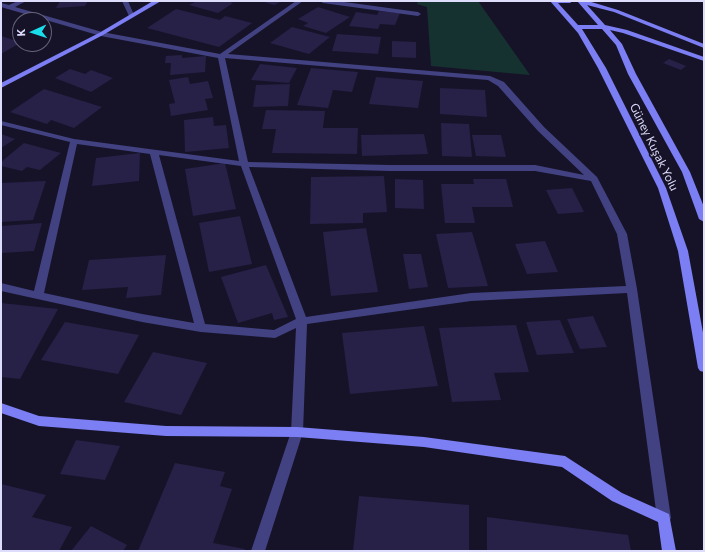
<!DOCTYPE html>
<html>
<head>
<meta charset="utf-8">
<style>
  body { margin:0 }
  #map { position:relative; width:705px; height:552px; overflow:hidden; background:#161328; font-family:Commissioner,sans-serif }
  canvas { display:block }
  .frame { position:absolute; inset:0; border:2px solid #dfddfc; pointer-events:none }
  .north { position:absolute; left:12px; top:12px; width:40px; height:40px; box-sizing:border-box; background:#161328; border:1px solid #66647d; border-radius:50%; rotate:267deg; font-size:11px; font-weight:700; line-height:16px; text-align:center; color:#dfddfc }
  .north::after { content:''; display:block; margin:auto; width:14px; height:18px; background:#1addeb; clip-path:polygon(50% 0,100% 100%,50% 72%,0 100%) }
</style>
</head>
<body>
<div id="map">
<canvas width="705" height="552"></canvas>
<div class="frame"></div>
<div class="north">K</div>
</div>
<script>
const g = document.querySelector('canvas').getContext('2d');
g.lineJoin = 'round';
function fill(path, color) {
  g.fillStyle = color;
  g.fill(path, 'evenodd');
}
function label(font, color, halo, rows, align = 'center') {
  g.font = font + ' Commissioner,sans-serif';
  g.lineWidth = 3.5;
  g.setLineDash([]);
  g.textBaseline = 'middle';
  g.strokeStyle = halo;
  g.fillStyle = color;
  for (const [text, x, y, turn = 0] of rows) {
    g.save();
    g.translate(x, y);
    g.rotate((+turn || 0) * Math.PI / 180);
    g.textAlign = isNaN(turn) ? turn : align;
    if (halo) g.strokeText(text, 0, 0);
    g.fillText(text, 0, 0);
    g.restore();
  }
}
fill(new Path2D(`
  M 418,1 L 478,1 L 530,75 L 431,66 L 427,7 L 417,4 Z`), '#163230');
fill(new Path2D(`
  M 60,1 L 88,1 L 85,6 L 56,8 Z
  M 197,1 L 232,1 L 230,2 L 233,3 L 218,13 L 189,5 Z
  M 261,1 L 282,1 L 274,5 Z
  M 318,7 L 350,17 L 326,33 L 303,26 L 308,23 L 298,19 Z
  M 176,9 L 220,20 L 225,16 L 252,23 L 219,47 L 147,28 Z
  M 379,11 L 400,13 L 395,25 L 380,24 L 378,29 L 349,26 L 356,12 L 377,15 Z
  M 292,27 L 330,37 L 309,54 L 270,43 Z
  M 337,34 L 381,37 L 378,54 L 332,51 Z
  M 1,36 L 20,42 L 20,43 L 1,54 Z
  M 392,41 L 416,42 L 416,58 L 392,57 Z
  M 182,55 L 182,58 L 206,56 L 205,72 L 170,75 L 171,63 L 165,63 L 166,56 Z
  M 669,59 L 686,66 L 681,70 L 663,63 Z
  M 260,64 L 297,68 L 289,83 L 251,80 Z
  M 311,68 L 358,72 L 352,92 L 333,90 L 328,108 L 297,105 Z
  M 70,69 L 85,74 L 91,70 L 113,78 L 91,92 L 55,78 Z
  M 188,77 L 190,84 L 208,81 L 213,98 L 205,99 L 208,110 L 171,116 L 169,104 L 175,103 L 169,80 Z
  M 376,77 L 423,81 L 418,108 L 369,104 Z
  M 290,84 L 288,106 L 253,107 L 256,85 Z
  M 440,88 L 485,90 L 487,117 L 440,114 Z
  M 44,89 L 102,107 L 74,128 L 51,120 L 47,124 L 10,112 Z
  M 266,110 L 325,111 L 323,128 L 358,128 L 357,154 L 272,153 L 276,129 L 262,129 Z
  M 213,117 L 214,126 L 226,125 L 229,148 L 185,152 L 184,120 Z
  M 441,123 L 469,124 L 472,157 L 442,156 Z
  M 1,134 L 15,139 L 1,148 Z
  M 424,134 L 428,154 L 362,156 L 361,135 Z
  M 472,135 L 501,135 L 506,157 L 476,156 Z
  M 24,143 L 61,153 L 40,170 L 27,167 L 22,171 L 1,166 L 1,162 Z
  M 140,153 L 139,181 L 92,186 L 96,158 Z
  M 225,163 L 236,209 L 193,216 L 185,169 Z
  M 384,176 L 387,212 L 363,213 L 363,223 L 310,224 L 311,177 Z
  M 395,179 L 423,180 L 424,209 L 395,208 Z
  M 473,179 L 506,179 L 513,207 L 472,207 L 475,223 L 445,223 L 441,184 L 474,184 Z
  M 46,181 L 33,220 L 1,222 L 1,183 Z
  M 572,188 L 584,212 L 558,214 L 546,190 Z
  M 240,216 L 252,264 L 209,272 L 199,223 Z
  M 42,223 L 34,251 L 1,253 L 1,226 Z
  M 366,228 L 378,292 L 331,296 L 323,232 Z
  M 472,232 L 488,286 L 448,288 L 436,234 Z
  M 545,241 L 558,272 L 527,274 L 515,244 Z
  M 403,254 L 421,254 L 428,287 L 409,289 Z
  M 166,255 L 161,295 L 126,298 L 128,287 L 82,290 L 89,260 Z
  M 266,265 L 288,317 L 274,320 L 272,313 L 238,323 L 221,277 Z
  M 1,303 L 58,309 L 20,379 L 1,377 Z
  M 593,316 L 607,347 L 580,349 L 567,319 Z
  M 560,320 L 574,353 L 537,355 L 526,322 Z
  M 65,322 L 139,335 L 118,374 L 41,360 Z
  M 516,325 L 529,372 L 494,373 L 501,400 L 452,402 L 439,328 Z
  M 424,326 L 438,386 L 350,394 L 342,333 Z
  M 153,352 L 207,363 L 181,415 L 124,402 Z
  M 76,440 L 120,446 L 105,480 L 60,474 Z
  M 175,463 L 225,472 L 220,486 L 232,489 L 213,543 L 245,549 L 244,551 L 138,551 Z
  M 1,484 L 46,495 L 32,517 L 72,527 L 59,551 L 1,551 Z
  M 359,496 L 469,505 L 469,551 L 353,551 Z
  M 487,517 L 628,535 L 631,551 L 487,551 Z
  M 91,526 L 127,545 L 123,551 L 71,551 Z`), '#272047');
fill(new Path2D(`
  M 18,1 L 26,1 L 15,7 L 102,32 L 220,54 L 296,1 L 303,1 L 228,54 L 490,76 L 504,82 L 544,127 L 597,177 L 627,234 L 637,289 L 671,518 L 669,522 L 664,524 L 659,522 L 657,518 L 627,293 L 471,301 L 307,324 L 303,432 L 265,551 L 251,551 L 291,432 L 296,328 L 275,338 L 201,332 L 142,322 L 1,291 L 1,283 L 34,291 L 70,142 L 1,125 L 1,121 L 74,139 L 239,161 L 218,58 L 101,36 L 1,7 L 1,3 L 9,5 ZM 225,58 L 488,80 L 498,86 L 538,131 L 584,175 L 535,165 L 390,165 L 248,162 ZM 77,144 L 150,154 L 194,323 L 142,314 L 44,293 ZM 159,155 L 241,166 L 296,319 L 274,330 L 205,324 ZM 249,167 L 390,171 L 535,171 L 591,181 L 617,234 L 626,286 L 471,293 L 306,317 Z
  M 122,1 L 128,1 L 134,15 L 133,16 L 129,16 Z
  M 320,1 L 337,1 L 418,12 L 421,14 L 418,16 L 323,3 Z`), '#424283');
fill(new Path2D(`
  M 153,1 L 161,1 L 103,35 L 1,88 L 1,83 L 99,33 Z
  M 550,1 L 573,1 L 570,3 L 558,3 L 578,25 L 598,25 L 577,1 L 588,1 L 618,10 L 704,44 L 704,48 L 614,12 L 587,5 L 605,25 L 627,30 L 704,57 L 704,61 L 623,33 L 610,30 L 622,44 L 636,74 L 690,172 L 704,207 L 704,222 L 699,219 L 682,172 L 628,74 L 616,45 L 602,29 L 582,29 L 606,68 L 666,188 L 688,251 L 704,338 L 704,372 L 700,371 L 698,368 L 678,251 L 658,188 L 598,68 L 578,33 Z
  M 1,403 L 39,416 L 166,426 L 297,427 L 424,437 L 565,456 L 622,493 L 669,514 L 676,551 L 662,551 L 658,522 L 612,501 L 562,467 L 424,447 L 297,437 L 166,436 L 39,426 L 1,413 Z`), '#7c7ef3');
label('12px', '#dfddfc', '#161328', [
  ["Güney Kuşak Yolu",654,147,64]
]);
</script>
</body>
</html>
